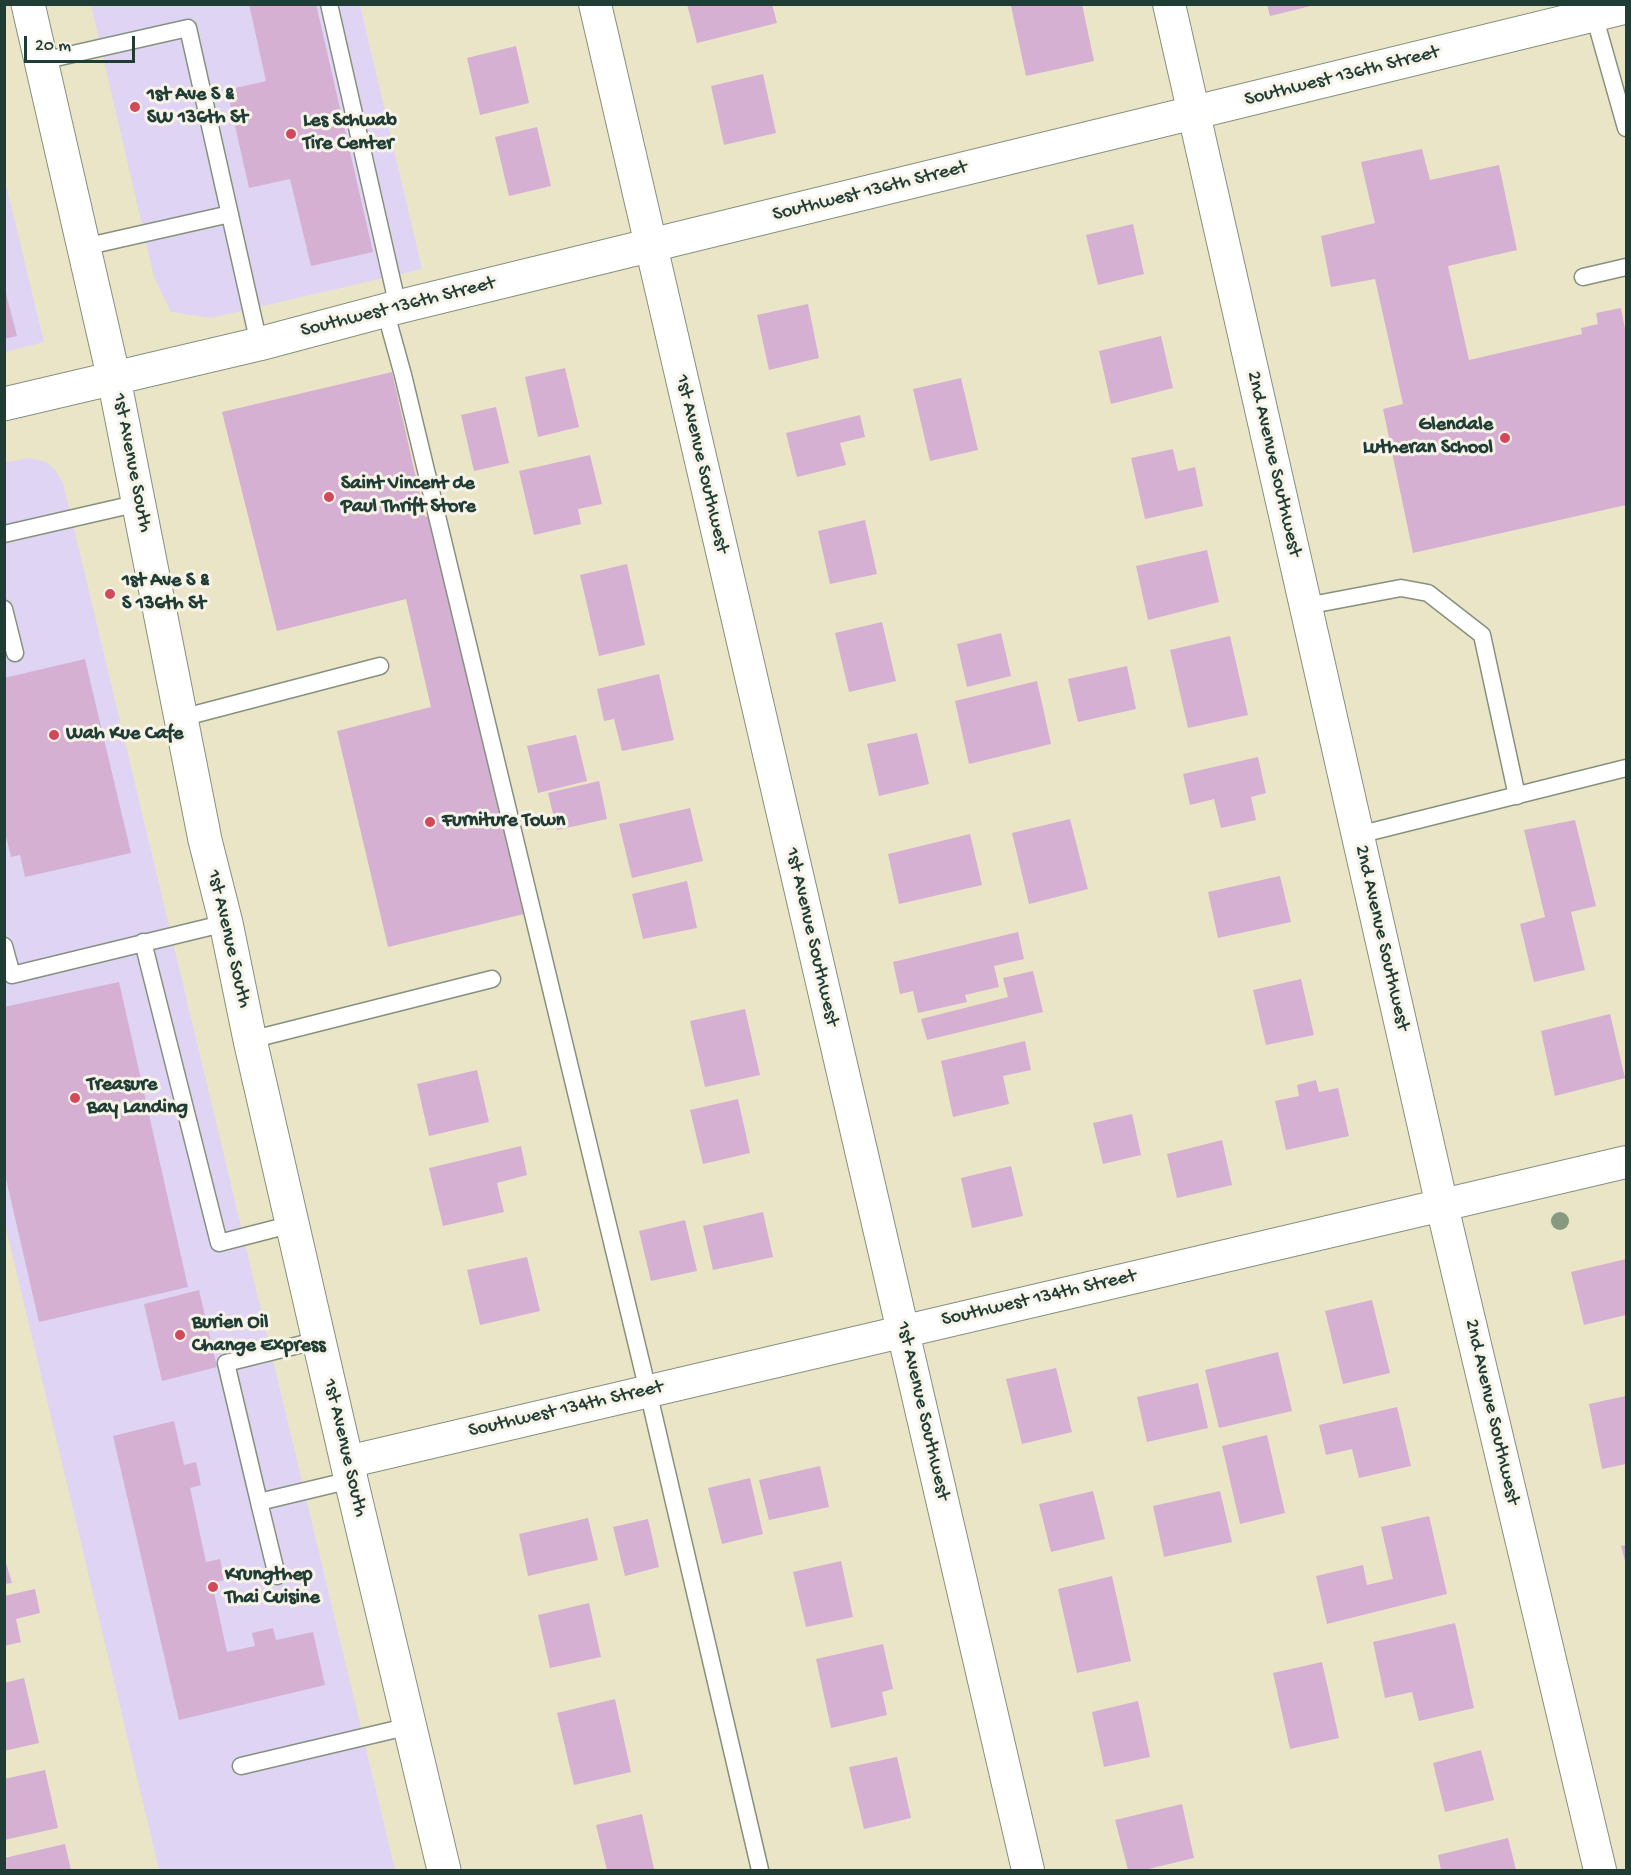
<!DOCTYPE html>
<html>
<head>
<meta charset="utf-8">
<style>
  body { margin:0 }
  #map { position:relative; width:1631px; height:1875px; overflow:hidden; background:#ebe5c7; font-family:"Gochi Hand",sans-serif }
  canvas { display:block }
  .frame { position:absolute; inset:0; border:6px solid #1f3d34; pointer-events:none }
  .scale { position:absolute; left:24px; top:36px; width:111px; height:27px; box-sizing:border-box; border:3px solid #1f3d34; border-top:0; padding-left:8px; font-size:18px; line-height:21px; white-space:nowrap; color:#1f3d34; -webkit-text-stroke:4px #f7f3e8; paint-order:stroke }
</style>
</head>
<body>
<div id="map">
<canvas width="1631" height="1875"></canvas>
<div class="frame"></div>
<div class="scale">20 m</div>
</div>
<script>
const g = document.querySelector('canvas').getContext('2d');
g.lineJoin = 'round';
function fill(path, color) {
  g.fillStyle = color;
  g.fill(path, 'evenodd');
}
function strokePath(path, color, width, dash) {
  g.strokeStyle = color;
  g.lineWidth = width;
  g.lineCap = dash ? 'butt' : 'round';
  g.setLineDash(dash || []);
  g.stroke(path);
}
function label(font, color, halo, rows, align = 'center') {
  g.font = font + ' "Gochi Hand",sans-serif';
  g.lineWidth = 6;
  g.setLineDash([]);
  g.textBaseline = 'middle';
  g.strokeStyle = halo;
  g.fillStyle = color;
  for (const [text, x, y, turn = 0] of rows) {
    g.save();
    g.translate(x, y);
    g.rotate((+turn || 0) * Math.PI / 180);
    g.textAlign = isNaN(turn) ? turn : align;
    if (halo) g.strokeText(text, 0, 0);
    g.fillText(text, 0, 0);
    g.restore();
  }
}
fill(new Path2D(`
  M 91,5 L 360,5 L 422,269 L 211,318 L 171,312 L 154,277 Z
  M 4,177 L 44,342 L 5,352 L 4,352 Z
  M 28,458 L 46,462 L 55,470 L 63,483 L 395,1870 L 159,1870 L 5,1224 L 4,463 Z`), '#dfd4f4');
fill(new Path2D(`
  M 249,4 L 316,4 L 373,252 L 311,266 L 290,179 L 249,188 L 227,90 L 266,81 Z
  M 687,4 L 772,4 L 777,23 L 697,43 Z
  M 1020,4 L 1082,4 L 1094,61 L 1026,76 L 1011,6 Z
  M 1267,4 L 1315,4 L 1315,5 L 1270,16 Z
  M 516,46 L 529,103 L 480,115 L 467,58 Z
  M 763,74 L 776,133 L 724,145 L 711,86 Z
  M 537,127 L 551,186 L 509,196 L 495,137 Z
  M 1422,149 L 1430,180 L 1499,165 L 1517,250 L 1448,266 L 1469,360 L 1582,334 L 1581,328 L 1598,324 L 1596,313 L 1621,308 L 1626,335 L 1626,505 L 1413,553 L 1383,409 L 1403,404 L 1375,279 L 1331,287 L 1321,236 L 1375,223 L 1361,162 Z
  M 1133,224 L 1144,274 L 1098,285 L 1086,235 Z
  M 4,286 L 17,336 L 4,339 Z
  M 808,304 L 819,358 L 769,370 L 757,315 Z
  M 1161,336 L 1173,388 L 1111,404 L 1099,351 Z
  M 565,368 L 579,427 L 538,437 L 525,377 Z
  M 392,372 L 425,517 L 432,515 L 524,914 L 388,947 L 337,731 L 431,707 L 406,599 L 277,631 L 222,412 Z
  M 961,378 L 978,450 L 930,461 L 913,389 Z
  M 496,407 L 509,463 L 474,471 L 461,415 Z
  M 860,415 L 865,437 L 840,443 L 846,465 L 797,477 L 786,433 Z
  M 1173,449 L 1178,471 L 1195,467 L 1203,506 L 1145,519 L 1131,458 Z
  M 590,455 L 602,504 L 578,509 L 581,524 L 534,535 L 519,471 Z
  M 865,520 L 877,574 L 830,584 L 818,531 Z
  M 1207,550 L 1219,602 L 1148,620 L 1136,566 Z
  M 627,564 L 645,645 L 599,656 L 580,575 Z
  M 1625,596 L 1626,596 L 1626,627 L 1625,627 Z
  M 882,622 L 896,681 L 849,692 L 835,633 Z
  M 1001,633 L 1011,676 L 967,687 L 957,644 Z
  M 1230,636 L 1248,715 L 1188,728 L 1170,650 Z
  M 85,659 L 131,853 L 25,877 L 20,855 L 11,857 L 4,828 L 4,678 Z
  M 1127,666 L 1136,709 L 1078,722 L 1068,679 Z
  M 659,674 L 674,740 L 622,751 L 614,719 L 604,721 L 597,689 Z
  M 1037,681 L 1051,744 L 969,764 L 955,701 Z
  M 917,733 L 929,784 L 879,796 L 867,744 Z
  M 576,735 L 587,781 L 538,793 L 527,746 Z
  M 1258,757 L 1266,793 L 1251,797 L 1256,820 L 1221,828 L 1214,799 L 1190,805 L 1183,774 Z
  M 599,781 L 607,819 L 557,830 L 548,793 Z
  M 690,808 L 703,861 L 632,878 L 619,824 Z
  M 1070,819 L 1088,889 L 1029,904 L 1012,833 Z
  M 1575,820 L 1596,906 L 1571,912 L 1585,970 L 1534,982 L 1520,924 L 1545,917 L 1524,830 Z
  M 970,834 L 982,885 L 899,904 L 888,854 Z
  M 1280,876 L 1291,922 L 1218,938 L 1208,892 Z
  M 687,881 L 697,928 L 643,939 L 632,894 Z
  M 1018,932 L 1024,959 L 994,966 L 999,987 L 965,995 L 967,1002 L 918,1013 L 913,991 L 900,994 L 893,962 Z
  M 1033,971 L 1043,1012 L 927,1040 L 921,1019 L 1008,997 L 1003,978 Z
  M 1301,979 L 1314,1035 L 1266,1045 L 1253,990 Z
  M 119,982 L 188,1287 L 39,1322 L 4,1170 L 4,1007 Z
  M 745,1009 L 760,1075 L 705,1087 L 690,1021 Z
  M 1610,1014 L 1625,1078 L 1555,1096 L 1541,1031 Z
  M 1025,1041 L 1031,1070 L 1003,1076 L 1009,1104 L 953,1117 L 941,1061 Z
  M 477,1070 L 489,1122 L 429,1136 L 417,1084 Z
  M 1316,1080 L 1319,1092 L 1338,1088 L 1349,1136 L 1286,1150 L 1275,1101 L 1299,1096 L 1297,1085 Z
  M 738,1099 L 750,1153 L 703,1164 L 690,1110 Z
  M 1132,1114 L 1141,1155 L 1103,1164 L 1093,1123 Z
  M 1222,1140 L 1232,1185 L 1177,1198 L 1167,1154 Z
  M 521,1146 L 527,1175 L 497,1183 L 504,1212 L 443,1226 L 429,1168 Z
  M 1011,1166 L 1023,1216 L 972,1228 L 961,1178 Z
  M 763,1212 L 773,1257 L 713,1270 L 703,1226 Z
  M 685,1220 L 697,1271 L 651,1281 L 639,1231 Z
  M 527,1257 L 540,1311 L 480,1325 L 467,1270 Z
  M 1626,1259 L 1626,1315 L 1584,1325 L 1571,1272 Z
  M 199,1290 L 217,1367 L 162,1381 L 144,1304 Z
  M 1372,1300 L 1390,1373 L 1343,1384 L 1325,1311 Z
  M 1278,1352 L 1292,1411 L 1219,1428 L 1205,1370 Z
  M 1056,1368 L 1072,1432 L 1022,1444 L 1006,1379 Z
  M 1198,1383 L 1208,1428 L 1147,1442 L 1137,1397 Z
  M 1626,1396 L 1626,1464 L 1602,1469 L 1589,1404 Z
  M 1397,1407 L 1411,1466 L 1359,1478 L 1352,1449 L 1326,1455 L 1319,1425 Z
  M 174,1421 L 184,1465 L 196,1462 L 201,1485 L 190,1488 L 206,1562 L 220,1559 L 224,1580 L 212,1583 L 227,1652 L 255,1646 L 252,1633 L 273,1628 L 276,1640 L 313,1632 L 325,1685 L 179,1720 L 113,1436 Z
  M 1267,1435 L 1285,1513 L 1240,1524 L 1222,1446 Z
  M 820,1466 L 829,1507 L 769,1520 L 759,1480 Z
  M 750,1478 L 763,1534 L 722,1544 L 708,1488 Z
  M 1093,1491 L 1105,1539 L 1051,1552 L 1039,1504 Z
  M 1220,1491 L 1232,1542 L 1164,1557 L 1153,1506 Z
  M 1429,1516 L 1447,1594 L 1327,1624 L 1316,1576 L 1363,1565 L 1367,1585 L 1393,1579 L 1381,1527 Z
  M 588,1518 L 598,1560 L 528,1576 L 519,1534 Z
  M 648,1519 L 659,1567 L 625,1576 L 613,1527 Z
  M 1626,1545 L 1626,1565 L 1621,1546 Z
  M 4,1556 L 12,1583 L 4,1584 Z
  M 841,1561 L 853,1617 L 806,1627 L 793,1572 Z
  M 1112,1576 L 1131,1661 L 1077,1673 L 1058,1589 Z
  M 35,1589 L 40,1613 L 16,1619 L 21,1642 L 4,1646 L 4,1596 Z
  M 589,1603 L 601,1657 L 550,1668 L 538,1615 Z
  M 1455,1623 L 1474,1708 L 1419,1721 L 1412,1692 L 1385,1698 L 1373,1642 Z
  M 883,1644 L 893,1689 L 882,1692 L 887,1715 L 831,1728 L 816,1659 Z
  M 1322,1662 L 1339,1738 L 1290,1749 L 1273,1673 Z
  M 24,1678 L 39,1743 L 4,1751 L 4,1683 Z
  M 615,1699 L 631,1772 L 574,1785 L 557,1713 Z
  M 1138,1701 L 1150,1757 L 1104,1767 L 1092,1712 Z
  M 1481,1750 L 1494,1800 L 1445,1812 L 1433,1763 Z
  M 897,1757 L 911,1818 L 864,1829 L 849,1767 Z
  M 45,1770 L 58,1828 L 4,1840 L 4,1779 Z
  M 1182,1804 L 1194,1858 L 1144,1870 L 1128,1870 L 1115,1820 Z
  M 642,1814 L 654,1869 L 607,1870 L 596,1825 Z
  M 1508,1838 L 1516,1870 L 1441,1870 L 1438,1855 Z
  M 65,1844 L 71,1870 L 4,1870 L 4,1858 Z`), '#d5b0d3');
const lane = new Path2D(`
  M 329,4 L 398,307
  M 1594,15 L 1626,128
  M 42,61 L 188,28 L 259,344
  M 84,247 L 230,214
  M 1583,277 L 1626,267
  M 385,310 L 403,375 L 648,1391 L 760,1870
  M 4,534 L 139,503
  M 1306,606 L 1401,588 L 1428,593 L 1482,635 L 1517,796
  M 4,609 L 15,653
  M 181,718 L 380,666
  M 1358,835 L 1626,768
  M 143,942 L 219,1243 L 293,1224
  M 4,946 L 12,975 L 226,923
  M 250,1040 L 492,979
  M 259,1502 L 226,1363 L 319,1340
  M 277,1576 L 259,1502 L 351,1480
  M 241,1766 L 410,1726`);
const street = new Path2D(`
  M 595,4 L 1028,1870
  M 1169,4 L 1442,1206 L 1600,1870
  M 347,1462 L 1626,1162`);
const secondary = new Path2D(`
  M 28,4 L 114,379 L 205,840 L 226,923 L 250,1040 L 351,1480 L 444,1870
  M 4,404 L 259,344 L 398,307 L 1626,7`);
strokePath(lane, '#85917e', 19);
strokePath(street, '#85917e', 34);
strokePath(secondary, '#85917e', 35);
strokePath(lane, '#fff', 16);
strokePath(street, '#fff', 32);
strokePath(secondary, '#fff', 33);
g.fillStyle = '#87997f';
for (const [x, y] of [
  [1560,1221]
]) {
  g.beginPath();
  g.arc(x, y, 9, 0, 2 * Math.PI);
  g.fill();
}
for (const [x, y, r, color] of [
  [135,107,6,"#d1495b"],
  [291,134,6,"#d1495b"],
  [1505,438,6,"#d1495b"],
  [329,497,6,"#d1495b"],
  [110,594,6,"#d1495b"],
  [54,735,6,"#d1495b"],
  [430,822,6,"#d1495b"],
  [75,1098,6,"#d1495b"],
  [180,1335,6,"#d1495b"],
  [213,1587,6,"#d1495b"]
]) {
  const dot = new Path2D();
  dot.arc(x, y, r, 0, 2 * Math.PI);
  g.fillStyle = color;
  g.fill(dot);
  strokePath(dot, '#f7f3e8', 2);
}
label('20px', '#1f3d34', '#f7f3e8', [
  ["Southwest 136th Street",1342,77,-14],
  ["Southwest 136th Street",870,192,-14],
  ["Southwest 136th Street",398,308,-14],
  ["1st Avenue South",131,463,79],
  ["1st Avenue Southwest",701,464,77],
  ["2nd Avenue Southwest",1273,464,77],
  ["1st Avenue Southwest",811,937,77],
  ["2nd Avenue Southwest",1381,938,77],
  ["1st Avenue South",228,939,77],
  ["Southwest 134th Street",1039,1299,-13],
  ["Southwest 134th Street",566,1410,-13],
  ["1st Avenue Southwest",922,1411,77],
  ["2nd Avenue Southwest",1491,1412,77],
  ["1st Avenue South",344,1448,77]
]);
label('bold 20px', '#1f3d34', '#f7f3e8', [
  ["1st Ave S &",147,96],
  ["SW 136th St",147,119],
  ["Les Schwab",303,122],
  ["Tire Center",303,145],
  ["Glendale",1493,426,"right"],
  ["Lutheran School",1493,449,"right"],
  ["Saint Vincent de",341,485],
  ["Paul Thrift Store",341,508],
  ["1st Ave S &",122,582],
  ["S 136th St",122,605],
  ["Wah Kue Cafe",66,735],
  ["Furniture Town",442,822],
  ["Treasure",87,1086],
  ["Bay Landing",87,1109],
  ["Burien Oil",192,1324],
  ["Change Express",192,1347],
  ["Krungthep",225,1576],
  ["Thai Cuisine",225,1599]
], 'left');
</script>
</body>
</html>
